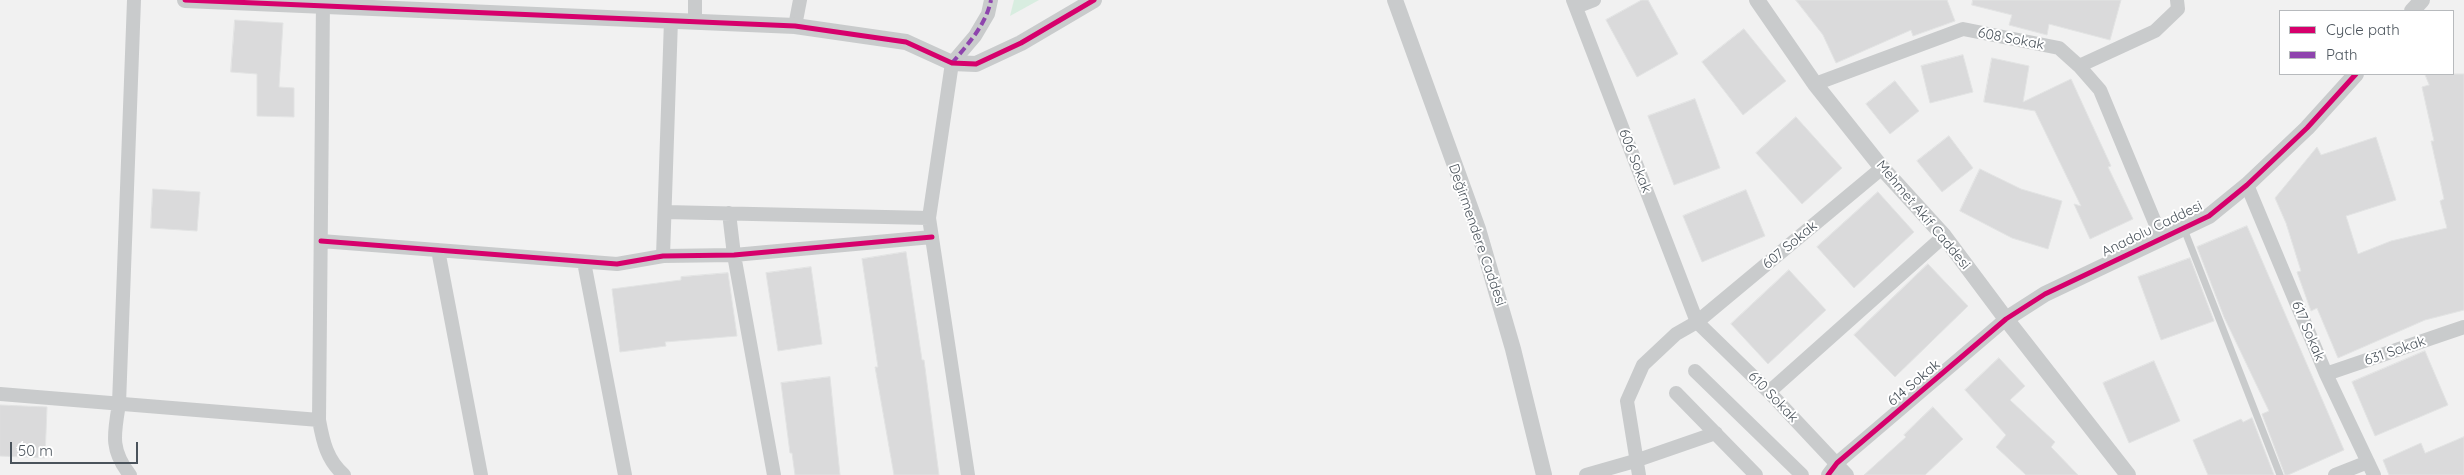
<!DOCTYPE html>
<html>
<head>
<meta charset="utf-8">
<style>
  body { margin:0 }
  #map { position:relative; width:2464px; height:475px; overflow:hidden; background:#f1f1f1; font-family:Quicksand,sans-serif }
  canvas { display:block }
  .legend { position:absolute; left:2279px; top:10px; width:175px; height:65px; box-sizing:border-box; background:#fff; border:1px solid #b7babd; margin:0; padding:6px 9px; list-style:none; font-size:15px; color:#4a535b }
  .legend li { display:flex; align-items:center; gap:10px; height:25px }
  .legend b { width:25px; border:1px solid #b7babd }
  .scale { position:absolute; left:10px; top:442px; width:128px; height:22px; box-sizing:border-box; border:2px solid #4a535b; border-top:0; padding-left:6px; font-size:15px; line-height:18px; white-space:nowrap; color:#4a535b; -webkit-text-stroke:4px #fff; paint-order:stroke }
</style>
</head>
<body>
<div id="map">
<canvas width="2464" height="475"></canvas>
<ul class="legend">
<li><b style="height:6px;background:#d6006c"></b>Cycle path</li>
<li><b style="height:6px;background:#8e44ad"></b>Path</li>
</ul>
<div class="scale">50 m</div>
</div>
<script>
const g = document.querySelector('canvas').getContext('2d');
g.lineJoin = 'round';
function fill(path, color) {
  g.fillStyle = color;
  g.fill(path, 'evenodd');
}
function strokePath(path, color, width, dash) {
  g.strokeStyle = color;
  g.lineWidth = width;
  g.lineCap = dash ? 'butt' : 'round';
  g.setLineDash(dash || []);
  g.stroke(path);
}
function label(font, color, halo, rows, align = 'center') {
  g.font = font + ' Quicksand,sans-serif';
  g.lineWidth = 4;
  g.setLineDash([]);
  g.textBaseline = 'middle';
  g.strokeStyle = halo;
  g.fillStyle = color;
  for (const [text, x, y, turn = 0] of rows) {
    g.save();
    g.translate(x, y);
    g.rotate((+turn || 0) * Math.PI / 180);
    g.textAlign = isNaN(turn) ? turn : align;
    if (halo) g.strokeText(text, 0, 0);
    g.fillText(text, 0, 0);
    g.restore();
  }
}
fill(new Path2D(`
  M 1014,0 L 1039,0 L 1010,16 Z`), '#d8ede0');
const building = new Path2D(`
  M 1642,0 L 1648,0 L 1678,54 L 1637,77 L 1606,20 Z
  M 1796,0 L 1947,0 L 1955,21 L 1913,36 L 1911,30 L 1836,63 L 1823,35 Z
  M 1973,0 L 2121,0 L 2110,40 L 2049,24 L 2047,35 L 2009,25 L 2012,15 L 1972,5 Z
  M 235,20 L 283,23 L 279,87 L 294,88 L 294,117 L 257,116 L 257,74 L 231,72 Z
  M 1744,29 L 1786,81 L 1743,115 L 1702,62 Z
  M 1963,55 L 1973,92 L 1930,103 L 1921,66 Z
  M 1992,58 L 2029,66 L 2023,102 L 2071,79 L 2111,166 L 2108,167 L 2133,219 L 2090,239 L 2074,204 L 2081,206 L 2035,111 L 1984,102 Z
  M 2425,74 L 2464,74 L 2464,310 L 2425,320 L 2338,358 L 2317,308 L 2311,311 L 2297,272 L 2301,271 L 2286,223 L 2275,198 L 2317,147 L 2321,155 L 2376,137 L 2396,200 L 2346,216 L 2358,254 L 2391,241 L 2447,228 L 2440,201 L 2444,199 L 2431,141 L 2434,141 L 2422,87 L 2429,85 Z
  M 1895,81 L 1919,111 L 1890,134 L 1866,104 Z
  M 1695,99 L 1720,168 L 1674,185 L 1648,116 Z
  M 1796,117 L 1842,168 L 1802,204 L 1756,153 Z
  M 1949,136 L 1973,168 L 1942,192 L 1917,161 Z
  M 1980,169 L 2021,189 L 2062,201 L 2048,249 L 2012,238 L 1960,211 Z
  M 153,189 L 200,192 L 197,231 L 151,228 Z
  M 1746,190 L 1765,236 L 1702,262 L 1683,216 Z
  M 1878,192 L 1914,232 L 1854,288 L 1817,247 Z
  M 2247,226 L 2344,450 L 2288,475 L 2285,475 L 2262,414 L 2269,411 L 2224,317 L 2197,247 Z
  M 906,252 L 922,360 L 924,360 L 939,475 L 894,475 L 875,367 L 878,367 L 862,259 Z
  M 2190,258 L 2214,321 L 2161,340 L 2138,277 Z
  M 1928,264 L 1968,306 L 1895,377 L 1854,335 Z
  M 811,267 L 822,344 L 778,351 L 766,273 Z
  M 1789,270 L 1826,310 L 1768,364 L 1731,324 Z
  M 728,273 L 737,336 L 665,342 L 666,346 L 620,352 L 612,289 L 681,280 L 681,277 Z
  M 2425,351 L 2448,405 L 2375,436 L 2352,382 Z
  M 1999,358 L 2025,386 L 2010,400 L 2055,442 L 2051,447 L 2078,475 L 2026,475 L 1996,447 L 2006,435 L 1965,390 Z
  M 2154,361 L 2180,421 L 2129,443 L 2103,383 Z
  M 830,377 L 840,475 L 795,475 L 792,453 L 790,453 L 781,383 Z
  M 0,405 L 47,407 L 45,458 L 0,456 Z
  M 1933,407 L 1963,439 L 1925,475 L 1864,475 L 1906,437 L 1904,435 Z
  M 2252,418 L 2274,475 L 2208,475 L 2193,440 L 2241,419 L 2243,422 Z
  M 2464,437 L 2464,475 L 2389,475 L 2383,460 L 2421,443 L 2425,453 Z`);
fill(building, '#dadadb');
strokePath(building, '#e2e3e3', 1);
strokePath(new Path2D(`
  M 2184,229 L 2280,475`), '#c9cbcc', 7);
strokePath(new Path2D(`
  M 323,0 L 319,420 C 323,442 327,460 344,475
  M 695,0 L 695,21
  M 1573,0 L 1697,322 L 1769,392 L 1847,475
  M 1576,7 L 1594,0
  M 795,26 L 800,0
  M 2079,66 L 2155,31 L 2178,9 L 2177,0
  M 1815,84 L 1963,29 L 2059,48 L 2079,66 L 2100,90 L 2161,237
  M 2247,185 L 2326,374 L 2374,475
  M 665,212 L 929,218
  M 729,213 L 734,255 L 774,475
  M 321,241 L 617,264 L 663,256 L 734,255 L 932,237
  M 438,250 L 481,475
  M 663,256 L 671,20
  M 584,262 L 625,475
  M 1695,371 L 1802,475
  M 2326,374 L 2464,327
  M 1769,392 L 1944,236
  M 1676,393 L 1756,475
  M 0,394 L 319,420
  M 130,475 C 110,450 114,434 119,404 L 134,0
  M 968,475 L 929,218 L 952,63 L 975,36 L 988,14 L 991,0
  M 1586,475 L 1635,461 L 1716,433
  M 1639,475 L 1627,401 L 1643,365 L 1676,334 L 1697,322 L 1882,168
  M 1828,475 L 1837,463 L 2006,319
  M 2335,475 L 2368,462`), '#c9cbcc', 14);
strokePath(new Path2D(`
  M 185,0 L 795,26 L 906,42 L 952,63 L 976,64 L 1021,43 L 1094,0
  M 1395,0 L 1478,229 L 1513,349 L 1544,475
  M 1757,0 L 1815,84 L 1882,168 L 1944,236 L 2006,319 L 2128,475
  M 2412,11 L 2422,0
  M 2006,319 L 2045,294 L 2209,216 L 2247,185 L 2307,128 L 2356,74`), '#c9cbcc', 16);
strokePath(new Path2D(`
  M 952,63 C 968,44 986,25 991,0`), '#8e44ad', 4, [8, 4]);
strokePath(new Path2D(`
  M 185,0 L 795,26 L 906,42 L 952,63 L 976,64 L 1021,43 L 1094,0
  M 321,241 L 617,264 L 663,256 L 734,255 L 932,237
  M 1828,475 L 1837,463 L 2006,319 L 2045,294 L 2209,216 L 2247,185 L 2307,128 L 2356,74`), '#d6006c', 5);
label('14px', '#4a535b', '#fff', [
  ["608 Sokak",2011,39,11],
  ["606 Sokak",1635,161,69],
  ["Mehmet Akif Caddesi",1923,215,50],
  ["Anadolu Caddesi",2152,229,-26],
  ["Değirmendere Caddesi",1477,235,71],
  ["607 Sokak",1790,245,-40],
  ["617 Sokak",2308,331,67],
  ["631 Sokak",2395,351,-19],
  ["614 Sokak",1914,383,-40],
  ["610 Sokak",1773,397,46]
]);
</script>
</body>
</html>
